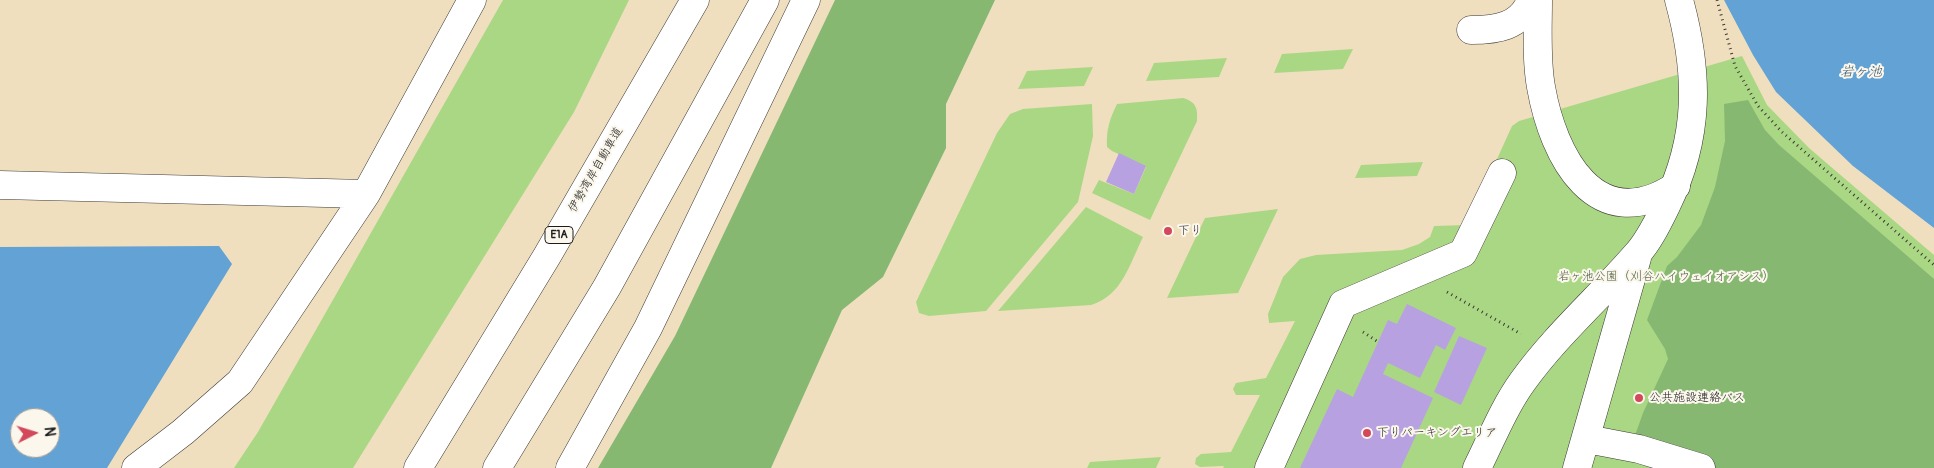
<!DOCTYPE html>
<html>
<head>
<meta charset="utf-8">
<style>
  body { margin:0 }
  #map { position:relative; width:1934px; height:468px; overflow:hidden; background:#efdfbf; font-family:Pangolin,sans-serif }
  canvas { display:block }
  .north { position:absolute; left:10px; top:408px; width:50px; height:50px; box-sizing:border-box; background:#fbf7ec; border:1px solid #a29f99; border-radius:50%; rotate:85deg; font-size:14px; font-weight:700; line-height:20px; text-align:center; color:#1c1c1c }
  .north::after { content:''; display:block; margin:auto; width:18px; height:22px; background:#d1495b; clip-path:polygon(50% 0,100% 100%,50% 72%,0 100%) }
</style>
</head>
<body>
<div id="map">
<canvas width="1934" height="468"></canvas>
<div class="north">N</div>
</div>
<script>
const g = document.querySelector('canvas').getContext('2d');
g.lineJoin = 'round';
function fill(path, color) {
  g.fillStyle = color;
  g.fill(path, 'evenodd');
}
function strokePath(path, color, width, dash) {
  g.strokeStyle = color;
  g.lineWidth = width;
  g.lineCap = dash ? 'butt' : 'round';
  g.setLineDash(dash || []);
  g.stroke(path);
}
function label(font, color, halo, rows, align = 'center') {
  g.font = font + ' Pangolin,"Klee One",sans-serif';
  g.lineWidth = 4;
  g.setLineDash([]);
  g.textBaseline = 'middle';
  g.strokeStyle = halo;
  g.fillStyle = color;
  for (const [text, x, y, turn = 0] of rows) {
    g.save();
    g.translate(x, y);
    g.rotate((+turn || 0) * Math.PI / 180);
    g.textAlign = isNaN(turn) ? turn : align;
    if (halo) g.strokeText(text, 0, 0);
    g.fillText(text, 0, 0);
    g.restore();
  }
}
fill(new Path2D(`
  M 503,0 L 629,0 L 574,112 L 353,468 L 234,468 L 258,432 Z
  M 1353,49 L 1343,69 L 1274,73 L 1282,54 Z
  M 1742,56 L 1767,105 L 1809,148 L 1934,255 L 1934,468 L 1223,468 L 1224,466 L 1200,467 L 1195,464 L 1196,458 L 1201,454 L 1231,452 L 1260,395 L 1236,395 L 1233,389 L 1236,383 L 1266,378 L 1295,321 L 1269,323 L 1268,314 L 1283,277 L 1300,259 L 1316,255 L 1402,250 L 1419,244 L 1430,237 L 1434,226 L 1467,225 L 1512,126 L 1519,121 Z
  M 1227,58 L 1219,77 L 1146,81 L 1154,63 Z
  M 1093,67 L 1084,86 L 1018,89 L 1027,71 Z
  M 1183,98 C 1196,102 1198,108 1197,121 L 1150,220 L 1092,193 L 1099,180 L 1134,194 L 1146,167 L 1112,151 L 1107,147 C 1106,130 1110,118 1117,104 Z
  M 1092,104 L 1093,136 L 1078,202 L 986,311 L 929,316 L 919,313 L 916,302 L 997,133 L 1010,114 L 1023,109 Z
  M 1423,162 L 1417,176 L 1355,178 L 1361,165 Z
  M 1086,207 L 1143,237 C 1130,263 1122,296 1091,305 L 998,311 Z
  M 1278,209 L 1238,293 L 1167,298 L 1205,218 Z
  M 1161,457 L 1156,468 L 1087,468 L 1090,462 Z`), '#aad784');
fill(new Path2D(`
  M 835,0 L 995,0 L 946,104 L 946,148 L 883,277 L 842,310 L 771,468 L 598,468 L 675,336 Z
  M 1748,100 L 1765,130 L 1779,145 L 1934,279 L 1934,468 L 1716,468 L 1633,441 L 1643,413 L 1668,359 L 1665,349 L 1647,320 L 1667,266 L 1677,257 L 1701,225 L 1715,187 L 1725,141 L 1724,104 Z`), '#87b872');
fill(new Path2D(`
  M 1724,0 L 1934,0 L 1934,228 L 1853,166 L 1776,92 L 1753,55 Z
  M 219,246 L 232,264 L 107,468 L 0,468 L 0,247 ZM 20,418 L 50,418 L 50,448 L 20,448 Z`), '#63a2d5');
fill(new Path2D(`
  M 1119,153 L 1146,166 L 1134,194 L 1106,182 Z
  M 1407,304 L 1456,328 L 1445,350 L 1436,345 L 1420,378 L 1388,363 L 1383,374 L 1433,398 L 1401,468 L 1300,468 L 1337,389 L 1353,397 L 1388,320 L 1397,324 Z
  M 1459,336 L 1487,348 L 1461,405 L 1434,392 Z`), '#b8a1e0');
const minor = new Path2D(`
  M 1471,30 C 1496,30 1521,27 1531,0
  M 0,185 L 366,194
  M 1587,439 L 1639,449 L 1701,468
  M 136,468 L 183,432 L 240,382 L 366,194 L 472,0
  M 1269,468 L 1343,304 L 1463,253 L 1502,173
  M 1477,468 C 1491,440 1504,407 1523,381 C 1556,335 1600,297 1637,254 C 1649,241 1658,222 1666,206 C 1700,137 1699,73 1679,0
  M 1577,468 L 1637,258`);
const highway = new Path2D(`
  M 1538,0 C 1538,28 1536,59 1541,87 C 1553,156 1596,239 1676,186
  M 418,468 L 547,256 L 695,0
  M 497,468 L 607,287 L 765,0
  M 570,468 L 648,328 L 806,0`);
strokePath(minor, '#3c3934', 29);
strokePath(highway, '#3c3934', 29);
strokePath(new Path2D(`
  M 1717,0 L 1735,66 L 1758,106 L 1782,132 L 1934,265
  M 1447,292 L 1521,334
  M 1363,332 L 1378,342`), '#3c3934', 3, [1, 4]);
strokePath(minor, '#fff', 28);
strokePath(highway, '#fff', 28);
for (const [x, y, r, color] of [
  [1168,231,5,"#d1495b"],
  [1639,398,5,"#d1495b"],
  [1367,433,5,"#d1495b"]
]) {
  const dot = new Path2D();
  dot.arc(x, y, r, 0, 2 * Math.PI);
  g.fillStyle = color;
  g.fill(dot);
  strokePath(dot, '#fbf7ec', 2);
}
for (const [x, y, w] of [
  [559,235,28]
]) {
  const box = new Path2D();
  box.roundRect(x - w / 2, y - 8.5, w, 17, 4);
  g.fillStyle = '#fbf7ec';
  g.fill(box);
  strokePath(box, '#1c1c1c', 1);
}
label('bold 11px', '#1c1c1c', null, [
  ["E1A",559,235]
]);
label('12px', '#1c1c1c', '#fbf7ec', [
  ["伊勢湾岸自動車道",596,170,-60]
]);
label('12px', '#1c1c1c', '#fbf7ec', [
  ["下り",1178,231],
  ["公共施設連絡バス",1649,398],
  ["下りパーキングエリア",1377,433]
], 'left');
label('12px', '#4e5d40', '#fbf7ec', [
  ["岩ヶ池公園（刈谷ハイウェイオアシス）",1666,277]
]);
label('italic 14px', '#3c586f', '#fbf7ec', [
  ["岩ヶ池",1861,72]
]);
</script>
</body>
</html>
